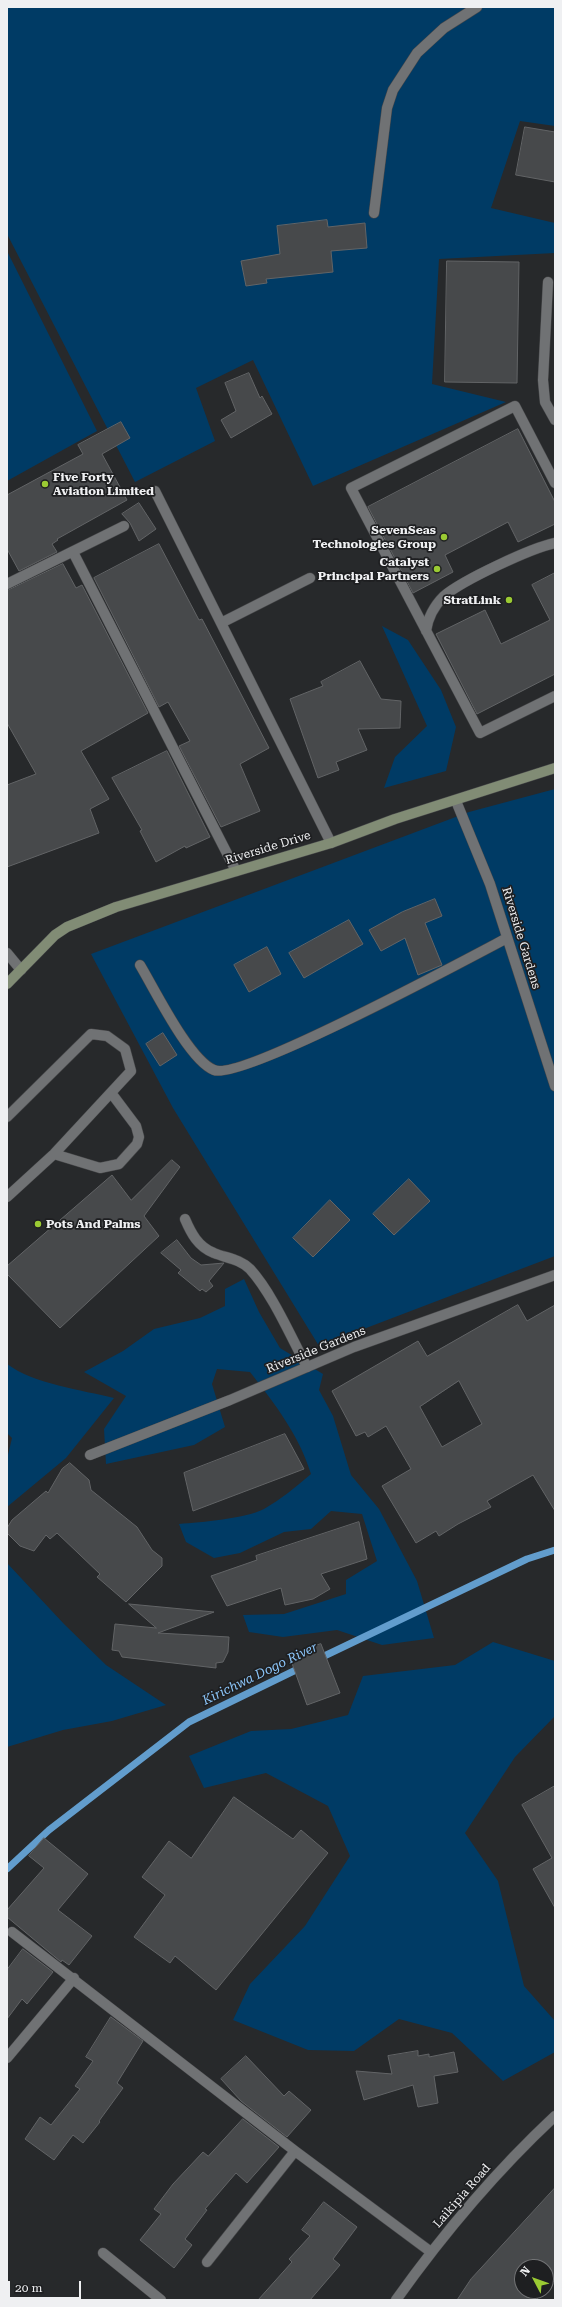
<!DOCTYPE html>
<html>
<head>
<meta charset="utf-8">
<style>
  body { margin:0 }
  #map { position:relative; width:562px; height:2307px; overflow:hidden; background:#27292b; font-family:"Roboto Serif",serif }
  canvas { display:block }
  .frame { position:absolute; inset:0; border:8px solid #eff0f2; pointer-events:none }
  .north { position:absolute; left:514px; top:2259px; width:40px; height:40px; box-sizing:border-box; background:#1e1f21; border:1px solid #727375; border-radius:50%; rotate:311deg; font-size:11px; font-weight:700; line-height:16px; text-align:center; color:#eff0f2 }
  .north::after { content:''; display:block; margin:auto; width:14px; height:18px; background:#9bcb33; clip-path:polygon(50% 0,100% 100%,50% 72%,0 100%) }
  .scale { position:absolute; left:8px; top:2281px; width:73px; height:18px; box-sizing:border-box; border:2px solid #eff0f2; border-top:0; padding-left:5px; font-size:12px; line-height:14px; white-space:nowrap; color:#eff0f2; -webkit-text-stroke:3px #1e1f21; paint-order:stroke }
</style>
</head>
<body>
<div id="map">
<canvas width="562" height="2307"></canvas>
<div class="frame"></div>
<div class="north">N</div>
<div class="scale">20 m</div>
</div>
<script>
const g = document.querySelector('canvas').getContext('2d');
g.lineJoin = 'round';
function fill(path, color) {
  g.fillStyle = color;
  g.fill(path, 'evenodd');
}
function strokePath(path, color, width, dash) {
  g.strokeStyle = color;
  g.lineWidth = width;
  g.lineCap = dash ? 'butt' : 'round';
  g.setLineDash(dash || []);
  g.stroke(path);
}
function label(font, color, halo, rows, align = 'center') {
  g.font = font + ' "Roboto Serif",serif';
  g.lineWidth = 3.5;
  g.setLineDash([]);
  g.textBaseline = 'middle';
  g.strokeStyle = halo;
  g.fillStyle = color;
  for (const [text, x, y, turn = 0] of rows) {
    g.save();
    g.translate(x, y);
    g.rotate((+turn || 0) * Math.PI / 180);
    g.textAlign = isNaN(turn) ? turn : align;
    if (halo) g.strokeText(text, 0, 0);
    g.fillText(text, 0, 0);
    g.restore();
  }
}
fill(new Path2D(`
  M 7,7 L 555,7 L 555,126 L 520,121 L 491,208 L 555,223 L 555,253 L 439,259 L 432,384 L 506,402 L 313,486 L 253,360 L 196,388 L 215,441 L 135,482 L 7,234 Z
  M 7,251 L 97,431 L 7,481 Z
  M 382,626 L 408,640 L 441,690 L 456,727 L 446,771 L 384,788 L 395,757 L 427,726 Z
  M 555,789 L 555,1256 L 319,1346 L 173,1108 L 91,954 L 469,812 Z
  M 244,1279 L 259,1312 L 280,1348 L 323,1374 L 319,1390 L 333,1416 L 351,1475 L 379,1509 L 417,1581 L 434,1638 L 382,1645 L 337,1630 L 283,1637 L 249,1632 L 243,1615 L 284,1614 L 346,1594 L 346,1580 L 377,1561 L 362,1514 L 331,1511 L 311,1529 L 284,1532 L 240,1553 L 214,1558 L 186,1542 L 179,1524 C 202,1522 244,1519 264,1509 C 281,1499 296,1487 311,1474 C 299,1435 275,1404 250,1372 L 217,1369 L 212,1384 L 225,1427 L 194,1445 L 106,1464 L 104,1429 L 126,1396 L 84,1372 L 123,1351 L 154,1329 L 200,1318 L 225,1306 L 225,1289 Z
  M 7,1364 C 34,1384 82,1390 114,1398 L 66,1458 L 7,1507 L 7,1459 L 12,1438 L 7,1433 Z
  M 7,1563 L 64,1624 L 106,1665 L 166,1705 L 112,1721 L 63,1730 L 7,1747 Z
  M 493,1642 L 555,1661 L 555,1716 L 515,1757 L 465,1833 L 498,1881 L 524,1986 L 555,2021 L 555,2052 L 503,2081 L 452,2033 L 399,2019 L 354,2051 L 308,2050 L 233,2020 L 250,1984 L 305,1926 L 350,1856 L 328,1806 L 266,1773 L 204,1788 L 189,1756 L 251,1731 L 291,1729 L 348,1715 L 363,1676 L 455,1665 Z`), '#003b65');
strokePath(new Path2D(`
  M 318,1659 L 527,1559 L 555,1550
  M 7,1869 L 49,1830 L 189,1722 L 302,1667`), '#629dcd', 7);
const building = new Path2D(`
  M 525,127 L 555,132 L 555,182 L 516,175 Z
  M 327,220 L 328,227 L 365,223 L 367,248 L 331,251 L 333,272 L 266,279 L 267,283 L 246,286 L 241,261 L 280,254 L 277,226 Z
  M 447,261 L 519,262 L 517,383 L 445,382 Z
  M 249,373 L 260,398 L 262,396 L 272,414 L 231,438 L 221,420 L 236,411 L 225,383 Z
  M 121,422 L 130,438 L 102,454 L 127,500 L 57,539 L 58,540 L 52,544 L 57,552 L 19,571 L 7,549 L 7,495 L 83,454 L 78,445 Z
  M 518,429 L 555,502 L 555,524 L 518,542 L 508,522 L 445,555 L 453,572 L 413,593 L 368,507 Z
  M 139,503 L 156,529 L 139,541 L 130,523 L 122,514 Z
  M 159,544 L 199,620 L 202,619 L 269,748 L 240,764 L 260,811 L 221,827 L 179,746 L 190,741 L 168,702 L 159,707 L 94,578 Z
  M 63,564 L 76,588 L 82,585 L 148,713 L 81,751 L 109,799 L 90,809 L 99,833 L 7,867 L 7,785 L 36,774 L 7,723 L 7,591 Z
  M 555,573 L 555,674 L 477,714 L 436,634 L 485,610 L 501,644 L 550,620 L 532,585 Z
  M 360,661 L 381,699 L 401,701 L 400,728 L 358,729 L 367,750 L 336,762 L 339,770 L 318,778 L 290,699 L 323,686 L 321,682 Z
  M 167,751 L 210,837 L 186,848 L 185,846 L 156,862 L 140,831 L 142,830 L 112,778 Z
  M 435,899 L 442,916 L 425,923 L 442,965 L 418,975 L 405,938 L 381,951 L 369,930 L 402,912 Z
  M 349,920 L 363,944 L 304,978 L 289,953 Z
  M 267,947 L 281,974 L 249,992 L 234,965 Z
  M 163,1033 L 177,1055 L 160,1066 L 146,1044 Z
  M 172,1160 L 180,1167 L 144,1216 L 159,1236 L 60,1328 L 7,1274 L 7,1266 L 112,1175 L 131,1200 Z
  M 409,1179 L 430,1201 L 394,1235 L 373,1214 Z
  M 330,1200 L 350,1220 L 313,1257 L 293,1238 Z
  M 177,1240 L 191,1258 L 201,1265 L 224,1263 L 209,1281 L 213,1286 L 206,1292 L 202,1289 L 200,1291 L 178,1273 L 181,1270 L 161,1253 Z
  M 518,1305 L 527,1321 L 555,1305 L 555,1511 L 533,1475 L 487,1501 L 491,1507 L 458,1524 L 439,1536 L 436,1531 L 416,1543 L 382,1486 L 411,1469 L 386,1426 L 368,1437 L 365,1432 L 356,1436 L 332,1391 L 418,1341 L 427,1356 ZM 459,1381 L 482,1424 L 442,1447 L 420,1407 Z
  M 285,1434 L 304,1469 L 193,1511 L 184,1473 Z
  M 70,1463 L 89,1480 L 91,1490 L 137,1527 L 152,1550 L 162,1558 L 162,1566 L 126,1602 L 97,1577 L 100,1574 L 57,1533 L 50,1539 L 46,1535 L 34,1551 L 20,1546 L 7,1533 L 7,1528 L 12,1520 L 46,1491 L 48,1493 L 62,1469 Z
  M 359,1522 L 367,1559 L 321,1574 L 330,1589 L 313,1599 L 285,1605 L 281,1588 L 227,1606 L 211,1576 L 257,1560 L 256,1556 Z
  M 129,1604 L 214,1612 L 158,1633 L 229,1637 L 228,1652 L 223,1662 L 216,1663 L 216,1668 L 122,1657 L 119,1651 L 112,1650 L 115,1624 L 156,1628 Z
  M 321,1644 L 340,1693 L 307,1705 L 289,1655 Z
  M 555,1786 L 555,1908 L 533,1869 L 552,1858 L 522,1805 Z
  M 234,1797 L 293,1839 L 301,1830 L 328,1853 L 216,1990 L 175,1956 L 170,1963 L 134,1937 L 165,1895 L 142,1877 L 169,1841 L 191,1858 Z
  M 44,1838 L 88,1874 L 58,1910 L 92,1936 L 69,1965 L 62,1960 L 61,1962 L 7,1917 L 7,1910 L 44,1868 L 29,1856 Z
  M 23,1949 L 53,1972 L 27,2004 L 22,1999 L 7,2019 L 7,1970 Z
  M 111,2017 L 143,2041 L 117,2083 L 123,2088 L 99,2121 L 100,2122 L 83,2143 L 73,2135 L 54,2160 L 25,2139 L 40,2117 L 51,2125 L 80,2089 L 75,2086 L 93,2061 L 86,2057 Z
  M 418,2051 L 418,2056 L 429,2054 L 429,2057 L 454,2052 L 458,2072 L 434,2076 L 438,2103 L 418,2107 L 413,2085 L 364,2100 L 356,2071 L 392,2074 L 388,2056 Z
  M 246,2056 L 284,2096 L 289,2091 L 311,2110 L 287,2137 L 241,2101 L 221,2079 Z
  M 243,2119 L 279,2147 L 247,2183 L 236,2173 L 205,2209 L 207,2210 L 185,2239 L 192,2245 L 174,2268 L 140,2240 L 161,2214 L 154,2209 L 173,2184 L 203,2152 L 208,2156 Z
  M 555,2188 L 555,2280 L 546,2289 L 546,2267 L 522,2267 L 522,2291 L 545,2291 L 536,2300 L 457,2300 L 471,2279 Z
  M 324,2202 L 357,2227 L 333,2259 L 340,2265 L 310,2300 L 258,2300 L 292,2262 L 289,2259 L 310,2236 L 302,2230 Z`);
fill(building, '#47494b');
strokePath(building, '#626466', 1);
const lane = new Path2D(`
  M 548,282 L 543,380 L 545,402 L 555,420
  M 555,483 L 515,406 L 351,488 L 480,733 L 555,696
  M 426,631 C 428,617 434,606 444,596 C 463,580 531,548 555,543
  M 7,1117 L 91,1034 L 107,1036 L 125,1049 L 131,1071 L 54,1154 L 7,1197
  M 54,1154 L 100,1168 L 119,1164 L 137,1144 L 139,1137 L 136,1126 L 112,1094
  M 185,1219 C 191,1233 198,1247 214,1253 C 226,1258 240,1259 250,1269 C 272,1293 291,1337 307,1367`);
const street = new Path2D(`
  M 374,213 L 387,108 L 393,90 L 417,53 L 444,28 L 477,7
  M 155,491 L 331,843
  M 73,552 L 236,871
  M 7,584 L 124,526
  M 221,623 L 310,578
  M 456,801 L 490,884 L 555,1086
  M 7,953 L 21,970
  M 140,965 C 155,990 189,1060 214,1070 C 241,1081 469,958 507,938
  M 90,1455 L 230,1400 L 354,1347 L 555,1275
  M 12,1932 L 295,2151 L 431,2252
  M 7,2058 L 74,1978
  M 103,2253 L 161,2300
  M 207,2262 L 295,2151
  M 396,2300 C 443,2234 495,2172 555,2116`);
const secondary = new Path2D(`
  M 7,984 L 55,935 L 67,927 L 116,907 L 331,843 L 395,819 L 555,768`);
strokePath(lane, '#464749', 11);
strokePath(street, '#464749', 11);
strokePath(secondary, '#464749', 11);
strokePath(lane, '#707274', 10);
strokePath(street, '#707274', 10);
strokePath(secondary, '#818c75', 10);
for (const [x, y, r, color] of [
  [45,484,4,"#9bcb33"],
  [444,537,4,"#9bcb33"],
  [437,569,4,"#9bcb33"],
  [509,600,4,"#9bcb33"],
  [38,1224,4,"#9bcb33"]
]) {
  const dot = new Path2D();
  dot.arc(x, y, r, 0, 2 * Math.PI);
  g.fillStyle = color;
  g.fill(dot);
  strokePath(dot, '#1e1f21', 1.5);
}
label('bold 12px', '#eff0f2', '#1e1f21', [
  ["Five Forty",53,477,"left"],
  ["Aviation Limited",53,491,"left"],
  ["SevenSeas",436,530],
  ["Technologies Group",436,544],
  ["Catalyst",429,562],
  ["Principal Partners",429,576],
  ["StratLink",501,600],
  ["Pots And Palms",46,1224,"left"]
], 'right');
label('12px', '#eff0f2', '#1e1f21', [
  ["Riverside Drive",268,848,-17],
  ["Riverside Gardens",521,938,73],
  ["Riverside Gardens",316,1350,-22],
  ["Laikipia Road",462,2196,-49]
]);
label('italic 13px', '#8cc6fa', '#1e1f21', [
  ["Kirichwa Dogo River",260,1674,-26]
]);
</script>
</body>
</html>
